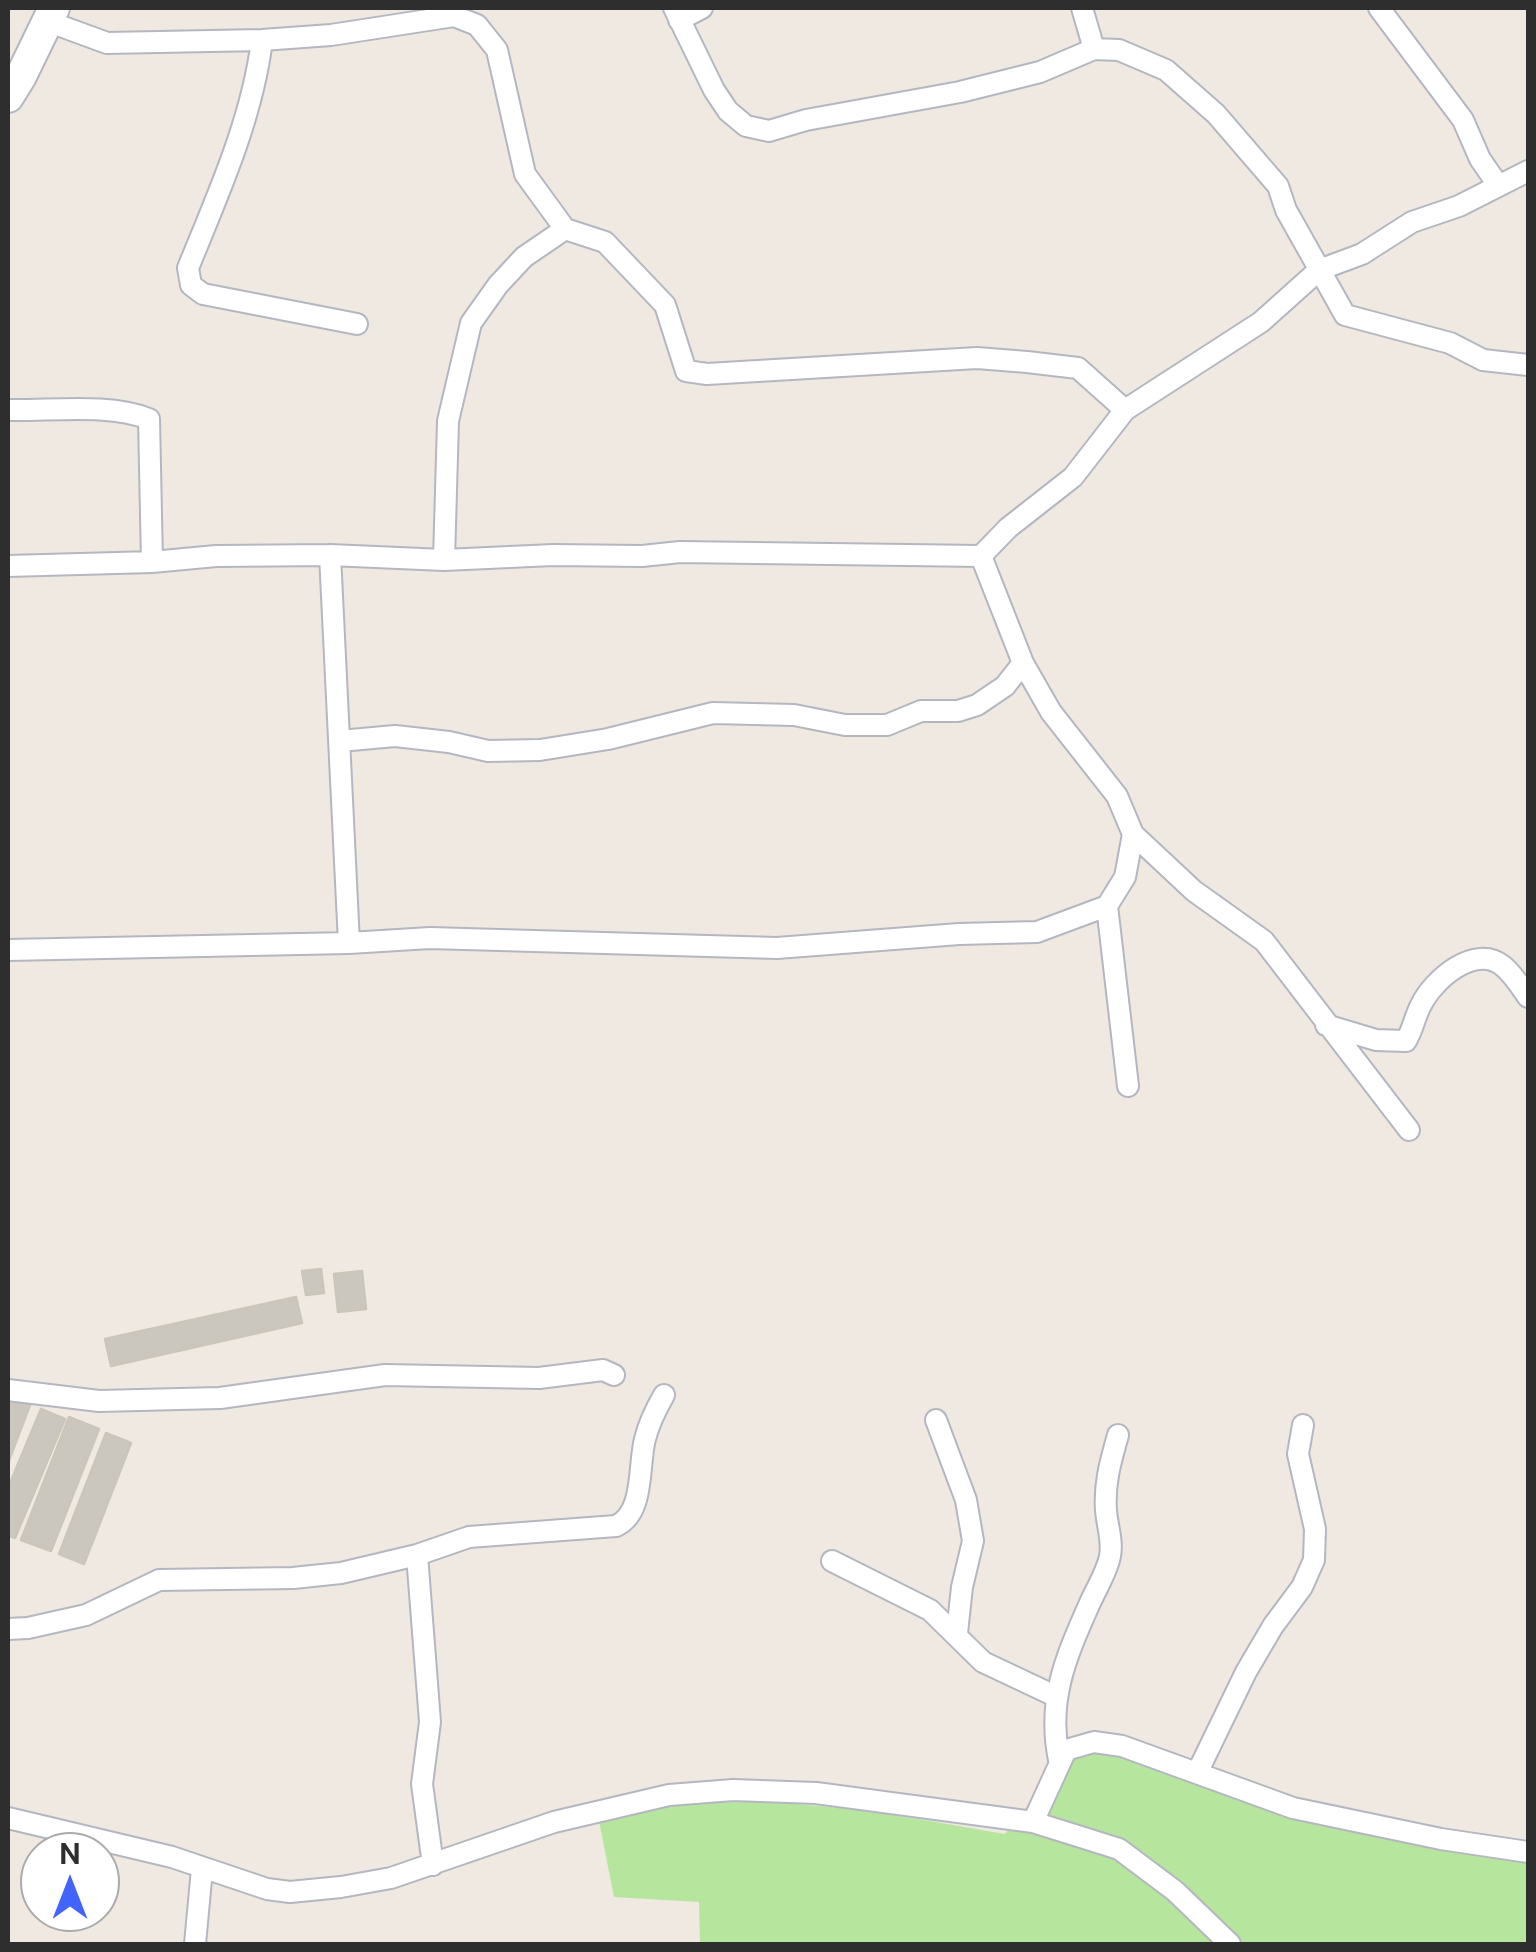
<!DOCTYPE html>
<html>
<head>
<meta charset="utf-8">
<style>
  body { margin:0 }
  #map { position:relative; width:1536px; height:1952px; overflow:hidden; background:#efe9e1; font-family:"Public Sans",sans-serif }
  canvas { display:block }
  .frame { position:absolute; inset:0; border:10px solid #2e2e2e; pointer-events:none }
  .north { position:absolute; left:20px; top:1832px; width:100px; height:100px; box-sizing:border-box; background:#fff; border:2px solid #ababab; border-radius:50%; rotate:0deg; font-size:28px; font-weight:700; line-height:40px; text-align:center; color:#2e2e2e }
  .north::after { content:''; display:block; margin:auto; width:35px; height:45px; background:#4264fb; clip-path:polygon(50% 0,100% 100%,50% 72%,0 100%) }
</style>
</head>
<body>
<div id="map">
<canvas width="1536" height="1952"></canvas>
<div class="frame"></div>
<div class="north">N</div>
</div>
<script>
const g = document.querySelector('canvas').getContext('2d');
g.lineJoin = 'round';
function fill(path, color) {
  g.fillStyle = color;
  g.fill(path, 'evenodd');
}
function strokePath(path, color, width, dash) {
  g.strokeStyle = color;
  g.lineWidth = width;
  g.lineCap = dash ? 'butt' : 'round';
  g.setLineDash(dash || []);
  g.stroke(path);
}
fill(new Path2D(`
  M 1079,1741 L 1318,1821 L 1528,1857 L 1528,1944 L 700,1944 L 699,1902 L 614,1897 L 599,1821 C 627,1816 655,1808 683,1805 C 790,1794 899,1816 1005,1834 Z`), '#b6e59e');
const building = new Path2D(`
  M 321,1269 L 324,1293 L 306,1295 L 302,1271 Z
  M 362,1271 L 366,1309 L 338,1312 L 334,1274 Z
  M 296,1297 L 302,1323 L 111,1366 L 105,1339 Z
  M 8,1396 L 30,1405 L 8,1463 Z
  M 41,1409 L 65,1419 L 15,1538 L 8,1535 L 8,1488 Z
  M 69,1417 L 99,1429 L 51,1551 L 21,1540 Z
  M 106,1433 L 131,1443 L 84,1564 L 59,1554 Z`);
fill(building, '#cbc7bf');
strokePath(building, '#cbc5ba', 2.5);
const street = new Path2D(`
  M 674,8 L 714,90 L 728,111 L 746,126 L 769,131 L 806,120 L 960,92 L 1040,72 L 1094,49 L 1119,50 L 1166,70 L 1216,114 L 1278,186 L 1286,210 L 1345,315 L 1450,343 L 1483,360 L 1528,365
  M 1082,8 L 1094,49
  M 1379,8 L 1463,120 L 1480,159 L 1498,185
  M 679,20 L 702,8
  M 47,21 L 107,43 L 262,40 L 331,35 L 454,16 L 477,25 L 497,50 L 525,174 L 565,229 L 605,242 L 665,305 L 686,371 L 707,374 L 977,358 L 1027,362 L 1078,368 L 1125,410
  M 262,40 C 252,120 218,194 188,268 L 191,285 L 203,294 L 357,324
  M 8,410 C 51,411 110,403 149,419 L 152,562
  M 330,555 L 349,943
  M 444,560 L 448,421 L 471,323 L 498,285 L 524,257 L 565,229
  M 8,566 L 152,562 L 216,556 L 330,555 L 444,560 L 553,555 L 642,556 L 680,552 L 981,556
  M 340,741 L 395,736 L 449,742 L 488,751 L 540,750 L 608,739 L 713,713 L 794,715 L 845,725 L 887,725 L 921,711 L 958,711 L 977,705 L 1005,686 L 1023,663
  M 1133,834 L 1194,891 L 1264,941 L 1409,1130
  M 8,950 L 349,943 L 430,938 L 777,948 L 959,934 L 1037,932 L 1107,906
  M 1326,1025 L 1376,1040 L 1406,1041 C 1413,1029 1415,1016 1421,1005 C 1433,980 1475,943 1503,966 C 1513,974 1521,987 1528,997
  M 1128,1086 L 1107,906 L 1125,877 L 1133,834 L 1117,796 L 1051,712 L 1023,663 L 981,556 L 1008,528 L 1073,477 L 1125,410 L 1261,322 L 1319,270 L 1362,254 L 1412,222 L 1459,206 L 1528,171
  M 8,1390 L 99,1401 L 220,1398 L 385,1375 L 539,1378 L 603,1370 L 614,1375
  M 936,1420 L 966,1500 L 973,1541 L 962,1587 L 957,1633
  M 417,1555 L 430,1722 L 422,1784 L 433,1865
  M 832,1561 L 930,1610 L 983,1662 L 1055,1696
  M 8,1629 L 28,1628 L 86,1615 L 159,1580 L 293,1578 L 341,1573 L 417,1555 L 469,1537 L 616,1526 C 645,1513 638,1465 645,1439 C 649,1423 656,1409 664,1395
  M 1059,1760 C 1047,1701 1065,1659 1089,1605 C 1096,1589 1107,1572 1110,1556 C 1113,1540 1107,1526 1106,1510 C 1104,1483 1111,1460 1118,1435
  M 1197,1773 L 1246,1672 L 1273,1626 L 1302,1587 L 1314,1560 L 1315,1529 L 1298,1454 L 1303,1425
  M 8,1818 L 172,1857 L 267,1889 L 290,1892 L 341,1887 L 391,1878 L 554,1822 L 669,1795 L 733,1790 L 816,1793 L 1033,1822 L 1119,1849 L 1175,1891 L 1230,1944
  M 1033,1822 L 1066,1750 L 1094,1742 L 1122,1746 L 1293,1808 L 1441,1839 L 1528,1852
  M 195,1944 L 202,1869`);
const secondary = new Path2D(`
  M 8,97 L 21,76 L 54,8`);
strokePath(street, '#b4b7c1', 24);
strokePath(secondary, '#b4b7c1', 34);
strokePath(street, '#fff', 20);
strokePath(secondary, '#fff', 30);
</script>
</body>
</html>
